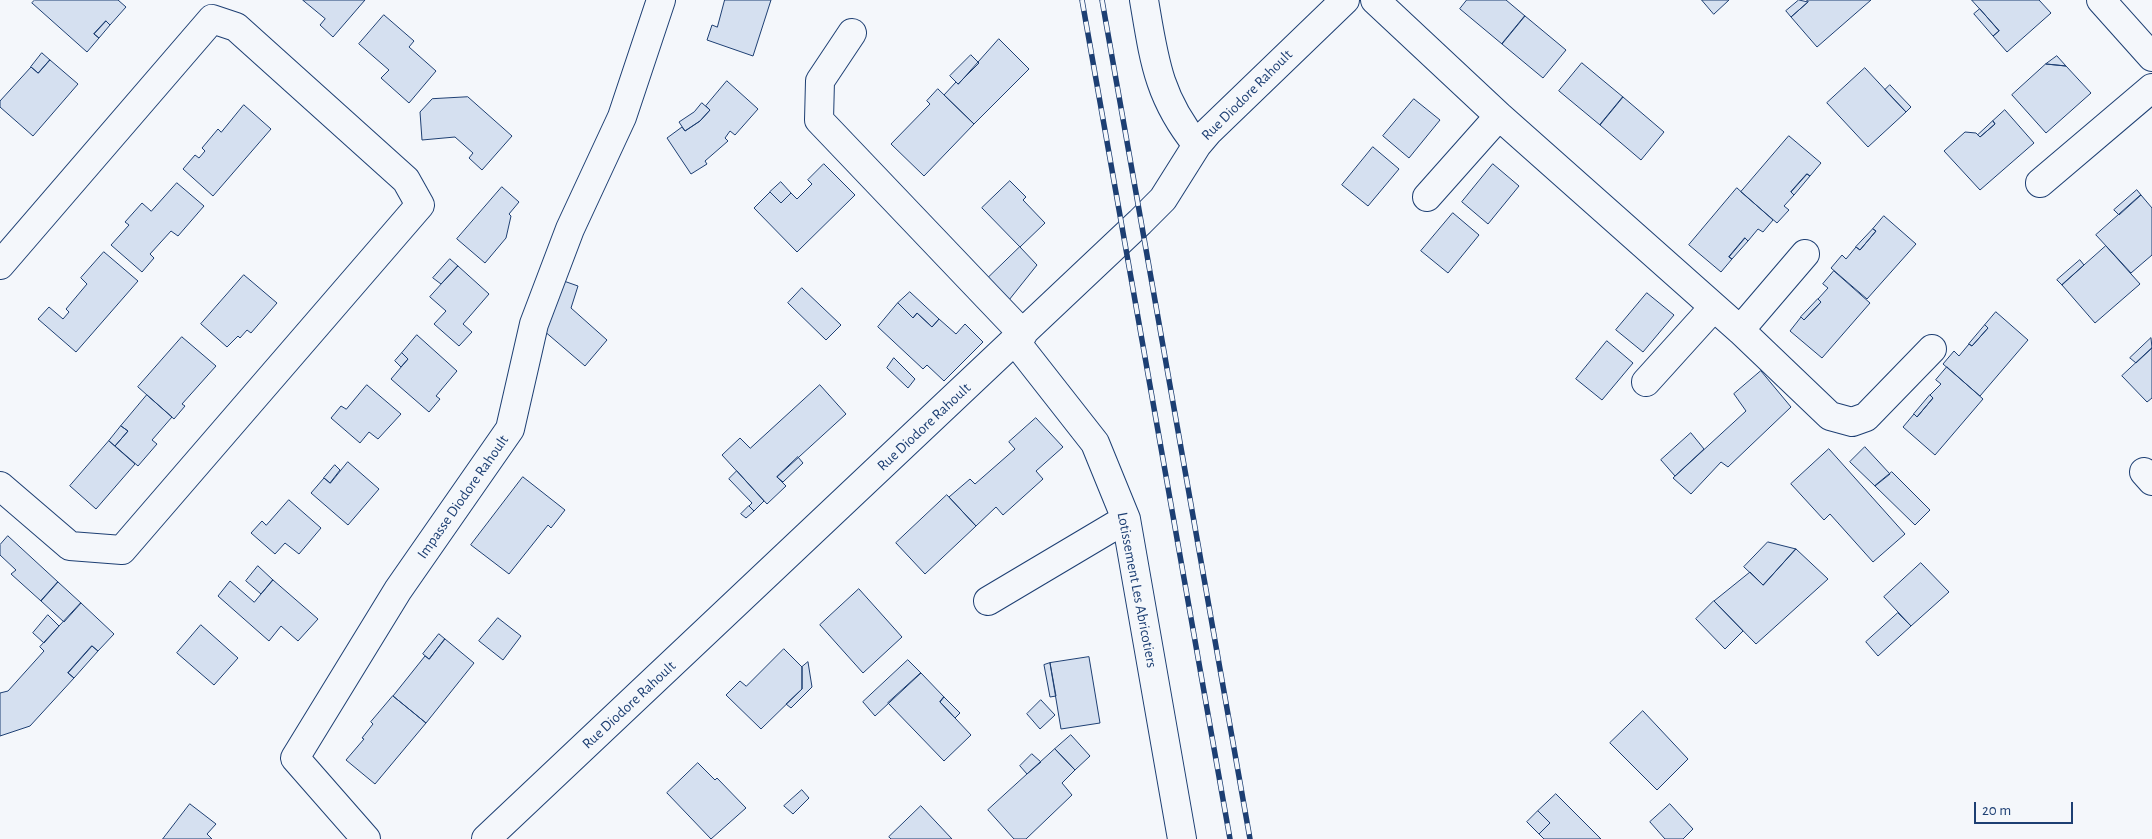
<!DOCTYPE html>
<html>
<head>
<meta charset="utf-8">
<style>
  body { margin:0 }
  #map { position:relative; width:2152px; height:839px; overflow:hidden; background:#f4f7fb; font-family:"Alegreya Sans",sans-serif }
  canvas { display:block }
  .scale { position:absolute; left:1974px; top:802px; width:99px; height:22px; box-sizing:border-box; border:2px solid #1d3f73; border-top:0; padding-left:6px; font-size:15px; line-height:18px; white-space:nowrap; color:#1d3f73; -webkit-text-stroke:4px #f4f7fb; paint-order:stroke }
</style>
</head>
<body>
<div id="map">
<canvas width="2152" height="839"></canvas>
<div class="scale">20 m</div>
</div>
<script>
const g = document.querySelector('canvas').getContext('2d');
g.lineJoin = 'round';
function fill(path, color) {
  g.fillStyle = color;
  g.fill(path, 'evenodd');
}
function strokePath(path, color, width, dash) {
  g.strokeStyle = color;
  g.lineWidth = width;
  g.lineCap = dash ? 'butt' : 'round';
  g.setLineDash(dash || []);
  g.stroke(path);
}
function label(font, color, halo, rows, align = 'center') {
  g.font = font + ' "Alegreya Sans",sans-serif';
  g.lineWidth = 4;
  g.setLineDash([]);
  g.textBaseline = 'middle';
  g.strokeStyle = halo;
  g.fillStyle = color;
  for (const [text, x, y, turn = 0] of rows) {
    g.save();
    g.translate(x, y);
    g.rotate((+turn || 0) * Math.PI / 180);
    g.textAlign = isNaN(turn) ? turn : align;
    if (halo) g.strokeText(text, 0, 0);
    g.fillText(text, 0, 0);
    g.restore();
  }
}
const building = new Path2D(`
  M 35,0 L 118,0 L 126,7 L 110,25 L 106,21 L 94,34 L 99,38 L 87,52 L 32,3 Z
  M 303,0 L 365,0 L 333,37 L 320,25 L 325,19 Z
  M 725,0 L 771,0 L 753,56 L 707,40 L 712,25 L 717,27 Z
  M 1467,0 L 1506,0 L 1525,16 L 1502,44 L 1460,9 Z
  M 1702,0 L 1729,0 L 1714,14 Z
  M 1799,0 L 1808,2 L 1791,17 L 1786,11 Z
  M 1807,0 L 1871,0 L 1817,47 L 1791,17 L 1808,2 Z
  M 1972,0 L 2039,0 L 2051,13 L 2007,52 L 1993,36 L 1999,31 Z
  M 1980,9 L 1999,31 L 1993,36 L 1974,14 Z
  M 384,15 L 414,41 L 409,47 L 436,71 L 409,103 L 381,78 L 389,70 L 359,44 Z
  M 1525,16 L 1566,50 L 1543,78 L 1502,44 Z
  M 106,21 L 110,25 L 99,38 L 94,34 Z
  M 999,39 L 1029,69 L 974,124 L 944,95 L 956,82 L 958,84 Z
  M 42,53 L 50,60 L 38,73 L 31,67 Z
  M 971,55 L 979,63 L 958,84 L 950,76 Z
  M 2057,56 L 2066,66 L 2046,64 Z
  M 50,60 L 78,84 L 33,136 L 0,107 L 0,101 L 31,67 L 38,73 Z
  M 1582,63 L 1623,97 L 1600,125 L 1559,91 Z
  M 2046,64 L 2066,66 L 2091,93 L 2046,133 L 2012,95 Z
  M 1865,68 L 1906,112 L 1868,147 L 1827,103 Z
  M 727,81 L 758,109 L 735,135 L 730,131 L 725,138 L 728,141 L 705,161 L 707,164 L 691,174 L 667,138 L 682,127 L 685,131 L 700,121 L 710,110 L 706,106 Z
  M 1890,85 L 1911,107 L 1906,112 L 1885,90 Z
  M 938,89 L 974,124 L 924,176 L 891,144 L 930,104 L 927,101 Z
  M 468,97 L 512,136 L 482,170 L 469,158 L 473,153 L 455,137 L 422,140 L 420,112 L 432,99 Z
  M 1623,97 L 1664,132 L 1641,160 L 1600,125 Z
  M 1414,99 L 1440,120 L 1409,158 L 1383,136 Z
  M 702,103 L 710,110 L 700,121 L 685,131 L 679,122 L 694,112 Z
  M 244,105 L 271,129 L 213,196 L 183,169 L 195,155 L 199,158 L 205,151 L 202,148 L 218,129 L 221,132 Z
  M 2005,110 L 2034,143 L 1980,190 L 1944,151 L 1965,132 L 1976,133 L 1980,137 L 1995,124 L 1993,121 Z
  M 1993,121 L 1995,124 L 1980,137 L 1978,135 Z
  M 1789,136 L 1821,163 L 1810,176 L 1807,174 L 1791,192 L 1794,195 L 1784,206 L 1789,210 L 1777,223 L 1741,192 Z
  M 1373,147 L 1399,169 L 1368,206 L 1342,185 Z
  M 824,164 L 855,195 L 797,252 L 754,208 L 770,192 L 781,203 L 791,193 L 797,199 L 812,184 L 808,180 Z
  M 1493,164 L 1519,186 L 1488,224 L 1462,202 Z
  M 1807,174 L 1810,176 L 1794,195 L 1791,192 Z
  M 1010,181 L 1026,197 L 1023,200 L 1045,223 L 1020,247 L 982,208 Z
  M 781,182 L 791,193 L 781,203 L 770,192 Z
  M 177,183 L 204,206 L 178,236 L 171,231 L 150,254 L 154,258 L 142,272 L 111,245 L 129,225 L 125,222 L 142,203 L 151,211 Z
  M 502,187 L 519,202 L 509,214 L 511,216 L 506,238 L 485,263 L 457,239 Z
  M 1737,188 L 1773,220 L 1763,232 L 1758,229 L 1748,241 L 1745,238 L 1729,257 L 1732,259 L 1721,272 L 1689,245 Z
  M 2137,190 L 2141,195 L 2119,215 L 2114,210 Z
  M 2141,195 L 2152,208 L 2152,255 L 2131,273 L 2096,235 Z
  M 1453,213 L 1479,235 L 1448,273 L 1421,251 Z
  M 1884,216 L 1916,244 L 1867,299 L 1831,268 L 1842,255 L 1846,259 L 1856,247 L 1860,250 L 1876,231 L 1873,229 Z
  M 1873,229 L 1876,231 L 1860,250 L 1856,247 Z
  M 1745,238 L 1748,241 L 1732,259 L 1729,257 Z
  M 2106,246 L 2140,284 L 2095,323 L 2062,285 Z
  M 1020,247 L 1037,265 L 1009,300 L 988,278 Z
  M 104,252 L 138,281 L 76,352 L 38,319 L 49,307 L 63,319 L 69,312 L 66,309 L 87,284 L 81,278 Z
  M 450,259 L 458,266 L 441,284 L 433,278 Z
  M 2080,260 L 2084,265 L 2062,285 L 2057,280 Z
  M 458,266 L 489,294 L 463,324 L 472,332 L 459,346 L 434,324 L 446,311 L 430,297 Z
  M 1834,271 L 1870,303 L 1822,358 L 1790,331 L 1801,317 L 1804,320 L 1821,302 L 1818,299 L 1828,288 L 1823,284 Z
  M 244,275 L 277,303 L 251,333 L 247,330 L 240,338 L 238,336 L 227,347 L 201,324 Z
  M 558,279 L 578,286 L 571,308 L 607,340 L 585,366 L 536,324 Z
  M 802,288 L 841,325 L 826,340 L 788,303 Z
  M 910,292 L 939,319 L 932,327 L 917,313 L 913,318 L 898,303 Z
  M 1647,293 L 1674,315 L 1643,352 L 1616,330 Z
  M 1818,299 L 1821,302 L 1804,320 L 1801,317 Z
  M 898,303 L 913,318 L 917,313 L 932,327 L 939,319 L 956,334 L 965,324 L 983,342 L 944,381 L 927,365 L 923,369 L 878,327 Z
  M 1996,312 L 2028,340 L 1980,396 L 1943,364 L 1954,351 L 1959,356 L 1969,344 L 1972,346 L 1988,328 L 1985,325 Z
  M 1985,325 L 1988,328 L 1972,346 L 1969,344 Z
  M 417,335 L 457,371 L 436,396 L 440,399 L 429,412 L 391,379 L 408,359 L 402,353 Z
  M 182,337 L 216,366 L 182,404 L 185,406 L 174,419 L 138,387 Z
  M 2151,338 L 2152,348 L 2136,363 L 2130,358 Z
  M 1607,341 L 1633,363 L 1602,400 L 1576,379 Z
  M 2152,348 L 2152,398 L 2147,402 L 2122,376 Z
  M 402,353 L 408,359 L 401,367 L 395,361 Z
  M 894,358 L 915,379 L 908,388 L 887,368 Z
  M 1947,367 L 1983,399 L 1935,455 L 1903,427 L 1914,414 L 1917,417 L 1933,398 L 1930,395 L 1941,384 L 1936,380 Z
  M 1761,371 L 1791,407 L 1728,467 L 1721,462 L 1691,494 L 1673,478 L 1746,411 L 1734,394 Z
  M 367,385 L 401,414 L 378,439 L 369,432 L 360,443 L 331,418 L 341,406 L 346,409 Z
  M 820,385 L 846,414 L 777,477 L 786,486 L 767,504 L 722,455 L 740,438 L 750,448 Z
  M 147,395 L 172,417 L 152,440 L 157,444 L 138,466 L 115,446 L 128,431 L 121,426 Z
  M 1930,395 L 1933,398 L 1917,417 L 1914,414 Z
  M 1036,418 L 1063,447 L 1036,471 L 1043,479 L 1003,515 L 996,507 L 976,526 L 949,497 L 970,479 L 975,484 L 1015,449 L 1009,442 Z
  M 121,426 L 128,431 L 115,446 L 109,441 Z
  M 1691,433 L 1704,449 L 1675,476 L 1661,460 Z
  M 109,441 L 135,464 L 96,509 L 70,486 Z
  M 1865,447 L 1890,474 L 1875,486 L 1850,462 Z
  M 1829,449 L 1905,534 L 1873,562 L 1830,514 L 1824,520 L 1791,484 Z
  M 798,457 L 803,463 L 783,482 L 777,477 Z
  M 348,462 L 379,489 L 348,525 L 311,493 L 324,478 L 330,483 Z
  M 335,465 L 340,470 L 330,483 L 324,478 Z
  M 737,471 L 764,501 L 754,511 L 749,506 L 752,503 L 729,479 Z
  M 1892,472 L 1930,510 L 1915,525 L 1875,486 Z
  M 523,477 L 565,510 L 551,528 L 548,525 L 509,574 L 471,545 Z
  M 947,495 L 976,526 L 925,574 L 896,543 Z
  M 289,500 L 321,528 L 299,554 L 285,543 L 275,554 L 251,533 L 262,521 L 266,525 Z
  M 749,506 L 754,511 L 746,518 L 741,514 Z
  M 8,536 L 58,582 L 41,601 L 11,574 L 16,570 L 0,555 L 0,545 Z
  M 1768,542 L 1796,549 L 1763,585 L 1744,567 Z
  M 1796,549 L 1828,579 L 1756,644 L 1714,601 L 1750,572 L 1763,585 Z
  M 1921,563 L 1949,592 L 1911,626 L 1884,597 Z
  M 258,566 L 273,580 L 261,594 L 246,581 Z
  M 273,580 L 318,619 L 298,641 L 281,626 L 269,641 L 218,596 L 230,581 L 254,602 Z
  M 58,582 L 81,603 L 64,622 L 41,601 Z
  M 859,589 L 902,637 L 863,673 L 820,625 Z
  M 1714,601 L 1743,631 L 1725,649 L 1696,619 Z
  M 81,603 L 114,634 L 98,651 L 92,646 L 68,673 L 74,678 L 30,726 L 0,736 L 0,693 L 8,691 L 44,651 L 40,647 Z
  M 1898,613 L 1911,626 L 1878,656 L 1866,642 Z
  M 48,615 L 59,626 L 44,643 L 33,633 Z
  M 498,618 L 521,636 L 503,660 L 479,641 Z
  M 201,625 L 238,658 L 214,685 L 177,653 Z
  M 439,634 L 445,639 L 429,659 L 423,654 Z
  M 445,639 L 474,663 L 426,723 L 393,696 L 425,656 L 429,659 Z
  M 92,646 L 98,651 L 74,678 L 68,673 Z
  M 784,649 L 802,667 L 802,689 L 761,729 L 726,695 L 740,681 L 746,686 Z
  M 1089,657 L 1100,723 L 1061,729 L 1050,663 Z
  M 908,660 L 921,673 L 875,716 L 863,702 Z
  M 808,662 L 812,687 L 791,708 L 786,704 L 802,689 L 802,667 Z
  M 1050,663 L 1056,696 L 1050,697 L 1044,665 Z
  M 921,673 L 944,697 L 940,702 L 971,735 L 944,761 L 888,703 Z
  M 393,696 L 426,723 L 375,784 L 346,760 L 364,739 L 362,738 L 373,724 L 371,722 Z
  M 944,697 L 960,713 L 955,718 L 940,702 Z
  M 1041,700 L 1055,715 L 1040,729 L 1027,714 Z
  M 1643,711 L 1688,759 L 1657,790 L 1610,743 Z
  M 1071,735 L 1090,756 L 1075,770 L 1055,749 Z
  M 1055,749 L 1075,770 L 1062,783 L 1072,795 L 1026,839 L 1014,839 L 988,810 Z
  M 1032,754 L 1041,762 L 1027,774 L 1020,766 Z
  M 698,763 L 715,780 L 717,778 L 746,808 L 711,839 L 667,793 Z
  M 802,790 L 809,798 L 793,814 L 784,806 Z
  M 1556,794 L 1601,839 L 1544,839 L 1539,834 L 1550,823 L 1538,811 Z
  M 190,804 L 216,824 L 207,834 L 212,839 L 163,839 Z
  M 1670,804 L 1693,829 L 1683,839 L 1665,839 L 1650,822 Z
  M 921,806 L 952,839 L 891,839 L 889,837 Z
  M 1538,811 L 1550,823 L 1539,834 L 1527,822 Z`);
fill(building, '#d5e0f0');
strokePath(building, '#1d3f73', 1);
const street = new Path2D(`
  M 1144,0 C 1154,59 1158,97 1197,145
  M 1375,0 L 1499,116 L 1740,330 L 1830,416 L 1852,422 L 1866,417 L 1932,349
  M 2101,0 L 2152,57
  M 852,33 L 820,81 L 819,120 L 1023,334
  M 2040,183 L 2152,88
  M 1427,197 L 1499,116
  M 0,265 L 212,19 L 236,27 L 406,180 L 420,205 L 122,550 L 70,546 L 0,486
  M 1740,330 L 1805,254
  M 1015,341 L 1095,443 L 1126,519 L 1182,839
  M 1646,382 L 1713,308
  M 2144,472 L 2152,481
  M 988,601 L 1126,519
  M 366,839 L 295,758 L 398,590 L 510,429 L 534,324 L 570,229 L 622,117 L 661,0
  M 486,839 L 1140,222 L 1163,199 L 1197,145 L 1208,132 L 1345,0`);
strokePath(street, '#1d3f73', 30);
strokePath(street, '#f4f7fb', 28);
const rail = new Path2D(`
  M 1082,0 L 1230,839
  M 1102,0 L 1250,839`);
strokePath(rail, '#1d3f73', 5.5);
strokePath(rail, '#f4f7fb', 4, [11]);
label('15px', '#1d3f73', '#f4f7fb', [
  ["Rue Diodore Rahoult",1247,95,-45],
  ["Rue Diodore Rahoult",924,427,-43],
  ["Impasse Diodore Rahoult",463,497,-55],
  ["Lotissement Les Abricotiers",1137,590,79],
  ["Rue Diodore Rahoult",629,705,-43]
]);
</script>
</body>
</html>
